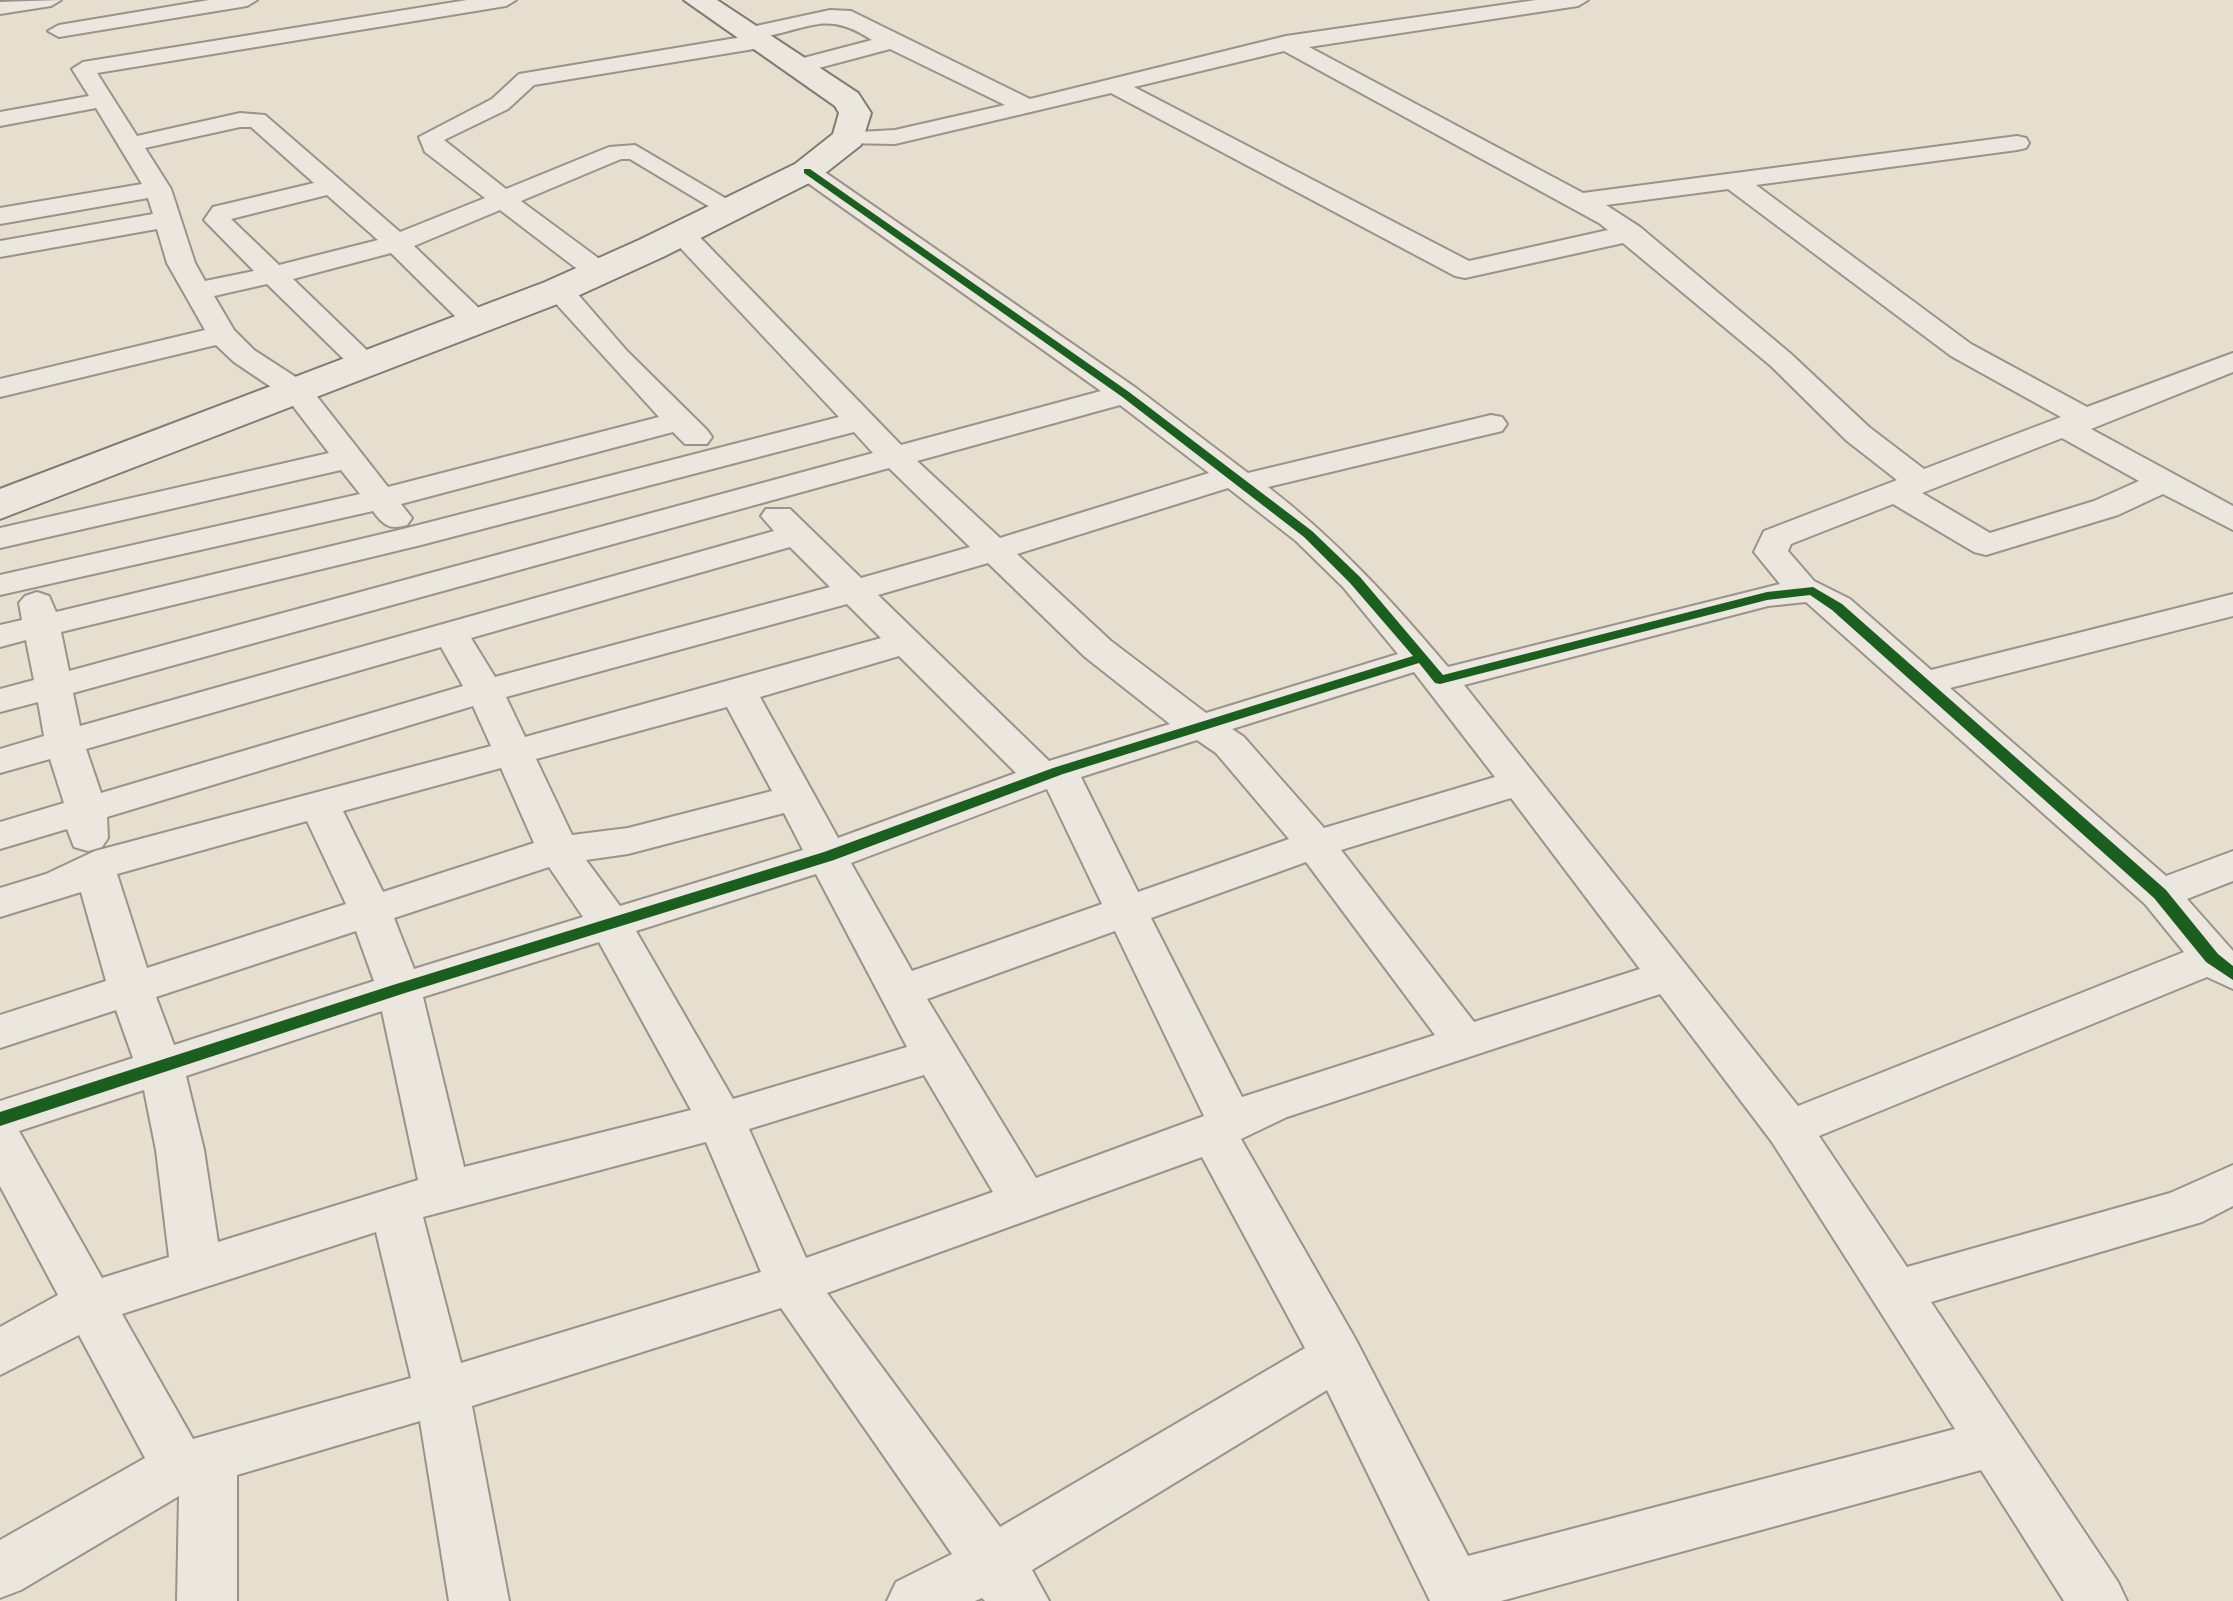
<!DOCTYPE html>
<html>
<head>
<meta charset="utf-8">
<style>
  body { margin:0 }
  canvas { display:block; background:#e6dece }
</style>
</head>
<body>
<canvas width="2233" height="1601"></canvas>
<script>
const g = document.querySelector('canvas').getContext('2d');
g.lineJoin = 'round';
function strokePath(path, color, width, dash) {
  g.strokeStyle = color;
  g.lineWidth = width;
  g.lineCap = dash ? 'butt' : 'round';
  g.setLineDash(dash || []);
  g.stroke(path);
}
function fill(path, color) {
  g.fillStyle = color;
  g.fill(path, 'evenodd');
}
const street = new Path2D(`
  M 61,0 L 51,6 L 0,14 L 0,2 Z
  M 209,0 L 257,0 L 247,6 L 59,37 L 48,31 L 59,25 Z
  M 467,0 L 516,0 L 506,6 L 97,73 L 137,136 L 240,113 L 265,115 L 400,232 L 485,198 L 425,152 L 419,137 L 492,99 L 519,74 L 742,37 L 742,29 L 830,10 L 851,11 L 1030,99 L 1286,36 L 1536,0 L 1588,0 L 1578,6 L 1309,47 L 1583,193 L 2017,136 L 2026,138 L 2029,143 L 2026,148 L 2017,150 L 1756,185 L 1971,344 L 2087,407 L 2233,353 L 2233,372 L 2091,429 L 2233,506 L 2233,530 L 2163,494 L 2118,515 L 1986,555 L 1974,552 L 1893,504 L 1791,544 L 1788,551 L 1814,581 L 1850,599 L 1931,670 L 2233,594 L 2233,616 L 1950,688 L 2166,876 L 2233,851 L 2233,881 L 2187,899 L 2233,951 L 2233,989 L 2207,977 L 1819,1136 L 1907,1267 L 2170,1193 L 2233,1165 L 2233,1206 L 2202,1222 L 1931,1302 L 2118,1582 L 2127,1601 L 2064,1601 L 1981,1470 L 1501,1601 L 1430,1601 L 1327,1390 L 1032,1570 L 1049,1601 L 985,1601 L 982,1598 L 975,1601 L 887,1601 L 896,1582 L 952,1554 L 781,1308 L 472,1406 L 509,1601 L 449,1601 L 420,1421 L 237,1475 L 237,1601 L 177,1601 L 179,1496 L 21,1590 L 0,1598 L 0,1540 L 145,1458 L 79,1335 L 0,1375 L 0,1327 L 58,1295 L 0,1186 L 0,1101 L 133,1058 L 116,1010 L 0,1048 L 0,1015 L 106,981 L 81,892 L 0,917 L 0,888 L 46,874 L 95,851 L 491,746 L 473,706 L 107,817 L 108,838 L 102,847 L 88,851 L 74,847 L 67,829 L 0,849 L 0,822 L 64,803 L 50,759 L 0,773 L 0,749 L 44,736 L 38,702 L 0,712 L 0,689 L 34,680 L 26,640 L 0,647 L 0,625 L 22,620 L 19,603 L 25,596 L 37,592 L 49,596 L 56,612 L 403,529 L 839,417 L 671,238 L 667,232 L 680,224 L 689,226 L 901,445 L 1101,391 L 798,176 L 795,171 L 807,164 L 816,166 L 1136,388 L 1248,473 L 1491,415 L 1502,417 L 1507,424 L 1502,431 L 1268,487 C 1337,540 1392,601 1448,667 L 1780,584 L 1754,552 L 1764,531 L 1897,480 L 1847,441 L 1771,366 L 1623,243 L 1465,278 L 1455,276 L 1111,93 L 895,144 L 840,143 L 837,138 L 840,133 L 895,130 L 1005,105 L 890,49 L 800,73 L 792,71 L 789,66 L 792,61 L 872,40 C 829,12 815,26 768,36 L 771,41 L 768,46 L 760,48 L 534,85 L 508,109 L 444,140 L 506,189 L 609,147 L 635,145 L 742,208 L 738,213 L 720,213 L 630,159 L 621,159 L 521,201 L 609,266 L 613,272 L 609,278 L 589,278 L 500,210 L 414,246 L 487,316 L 491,322 L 487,328 L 467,328 L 391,253 L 293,279 L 376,359 L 381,365 L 376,371 L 356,371 L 267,284 L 214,296 L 234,330 L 254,350 L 308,385 L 388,487 L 659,417 L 549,296 L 545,290 L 559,282 L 569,284 L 627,351 L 707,430 L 712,437 L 707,444 L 685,444 L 673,432 L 401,504 L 412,518 L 407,525 C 389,530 383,525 373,511 L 0,595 L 0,575 L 360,494 L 341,470 L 0,548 L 0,528 L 329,453 L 286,397 L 234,362 L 216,345 L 0,397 L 0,379 L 205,330 L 167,263 L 157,229 L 0,257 L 0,241 L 153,214 L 148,198 L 0,224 L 0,208 L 142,184 L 96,108 L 0,126 L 0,112 L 89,96 L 72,69 L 83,62 ZM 1284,51 L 1599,223 L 1608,230 L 1469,261 L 1134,87 ZM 240,127 L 251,127 L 314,183 L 213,207 L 204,220 L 254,271 L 205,281 L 195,263 L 171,189 L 145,148 ZM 1728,189 L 1951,356 L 2061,417 L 1924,469 L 1869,427 L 1791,354 L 1640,227 L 1606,205 ZM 327,195 L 378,240 L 279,265 L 231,219 ZM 1120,405 L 1209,473 L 1000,538 L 917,461 ZM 854,432 L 873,453 L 69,671 L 61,632 L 421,545 ZM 2062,438 L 2139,481 L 2094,501 L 1990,533 L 1922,493 ZM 889,468 L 970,547 L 861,578 L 790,509 L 766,509 L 761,516 L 774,531 L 80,726 L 73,693 ZM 1228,488 L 1296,541 L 1343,587 L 1398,654 L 1206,713 L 1111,641 L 1017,554 ZM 790,547 L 830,587 L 495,677 L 471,638 ZM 988,563 L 1085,657 L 1170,724 L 1049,761 L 878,595 ZM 1806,602 L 2145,904 L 2184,952 L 1798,1106 L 1464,685 L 1768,606 ZM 847,604 L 881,638 L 525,737 L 506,697 ZM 441,647 L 463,686 L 101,793 L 86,749 ZM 899,656 L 1016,773 L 838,838 L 760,697 ZM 1414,672 L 1495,777 L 1324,828 L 1244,737 L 1232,729 ZM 727,707 L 772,791 L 628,828 L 572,835 L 536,759 ZM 1197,740 L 1216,753 L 1289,839 L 1138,892 L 1081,777 ZM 501,768 L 534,843 L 383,892 L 343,811 ZM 1047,789 L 1102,904 L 912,971 L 851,863 ZM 1511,798 L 1640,969 L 1474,1022 L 1341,850 ZM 784,813 L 803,850 L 620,906 L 586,860 L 628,854 ZM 307,821 L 346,904 L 147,968 L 117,874 ZM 1306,862 L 1435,1035 L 1242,1097 L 1151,918 ZM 549,867 L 583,917 L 414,969 L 394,918 ZM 816,874 L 907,1047 L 733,1099 L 636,931 ZM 356,931 L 374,981 L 174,1045 L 156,997 ZM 1115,931 L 1204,1116 L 1036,1178 L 927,999 ZM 599,942 L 691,1110 L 464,1167 L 423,997 ZM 1660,994 L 1772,1142 L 1955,1429 L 1468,1556 L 1356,1340 L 1241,1139 L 1287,1117 ZM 382,1011 L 418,1180 L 218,1242 L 204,1150 L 186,1076 ZM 924,1075 L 993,1192 L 806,1258 L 749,1129 ZM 144,1090 L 156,1150 L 169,1257 L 102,1278 L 19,1131 ZM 706,1142 L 761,1272 L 461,1363 L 423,1217 ZM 1202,1157 L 1305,1348 L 1000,1527 L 827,1293 ZM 376,1232 L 411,1378 L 193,1439 L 122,1314 Z`);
const secondary = new Path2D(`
  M 684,0 L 717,0 L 858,93 L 871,113 L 861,145 L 819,178 L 665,256 L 573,298 L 0,519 L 0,489 L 545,282 L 639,240 L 795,164 L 833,134 L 839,113 L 835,106 Z`);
strokePath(street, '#9b9389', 4);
strokePath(secondary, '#827a72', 4);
fill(street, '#ebe6de');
fill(secondary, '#ebe6de');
fill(new Path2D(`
  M 804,169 L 810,169 L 1129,392 L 1312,531 L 1360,577 L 1443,675 L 1767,592 L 1813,587 L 1842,604 L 2166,890 L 2218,954 L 2233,966 L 2233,980 L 2206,962 L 2154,898 L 1832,610 L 1810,595 L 1767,600 L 1440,684 L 1435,683 L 1419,663 L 1063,774 L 834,860 L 405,993 L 0,1126 L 0,1112 L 393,985 L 824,852 L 1053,768 L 1413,656 L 1350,583 L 1304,537 L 1121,396 L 804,173 Z`), '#1b5e20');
</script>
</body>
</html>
